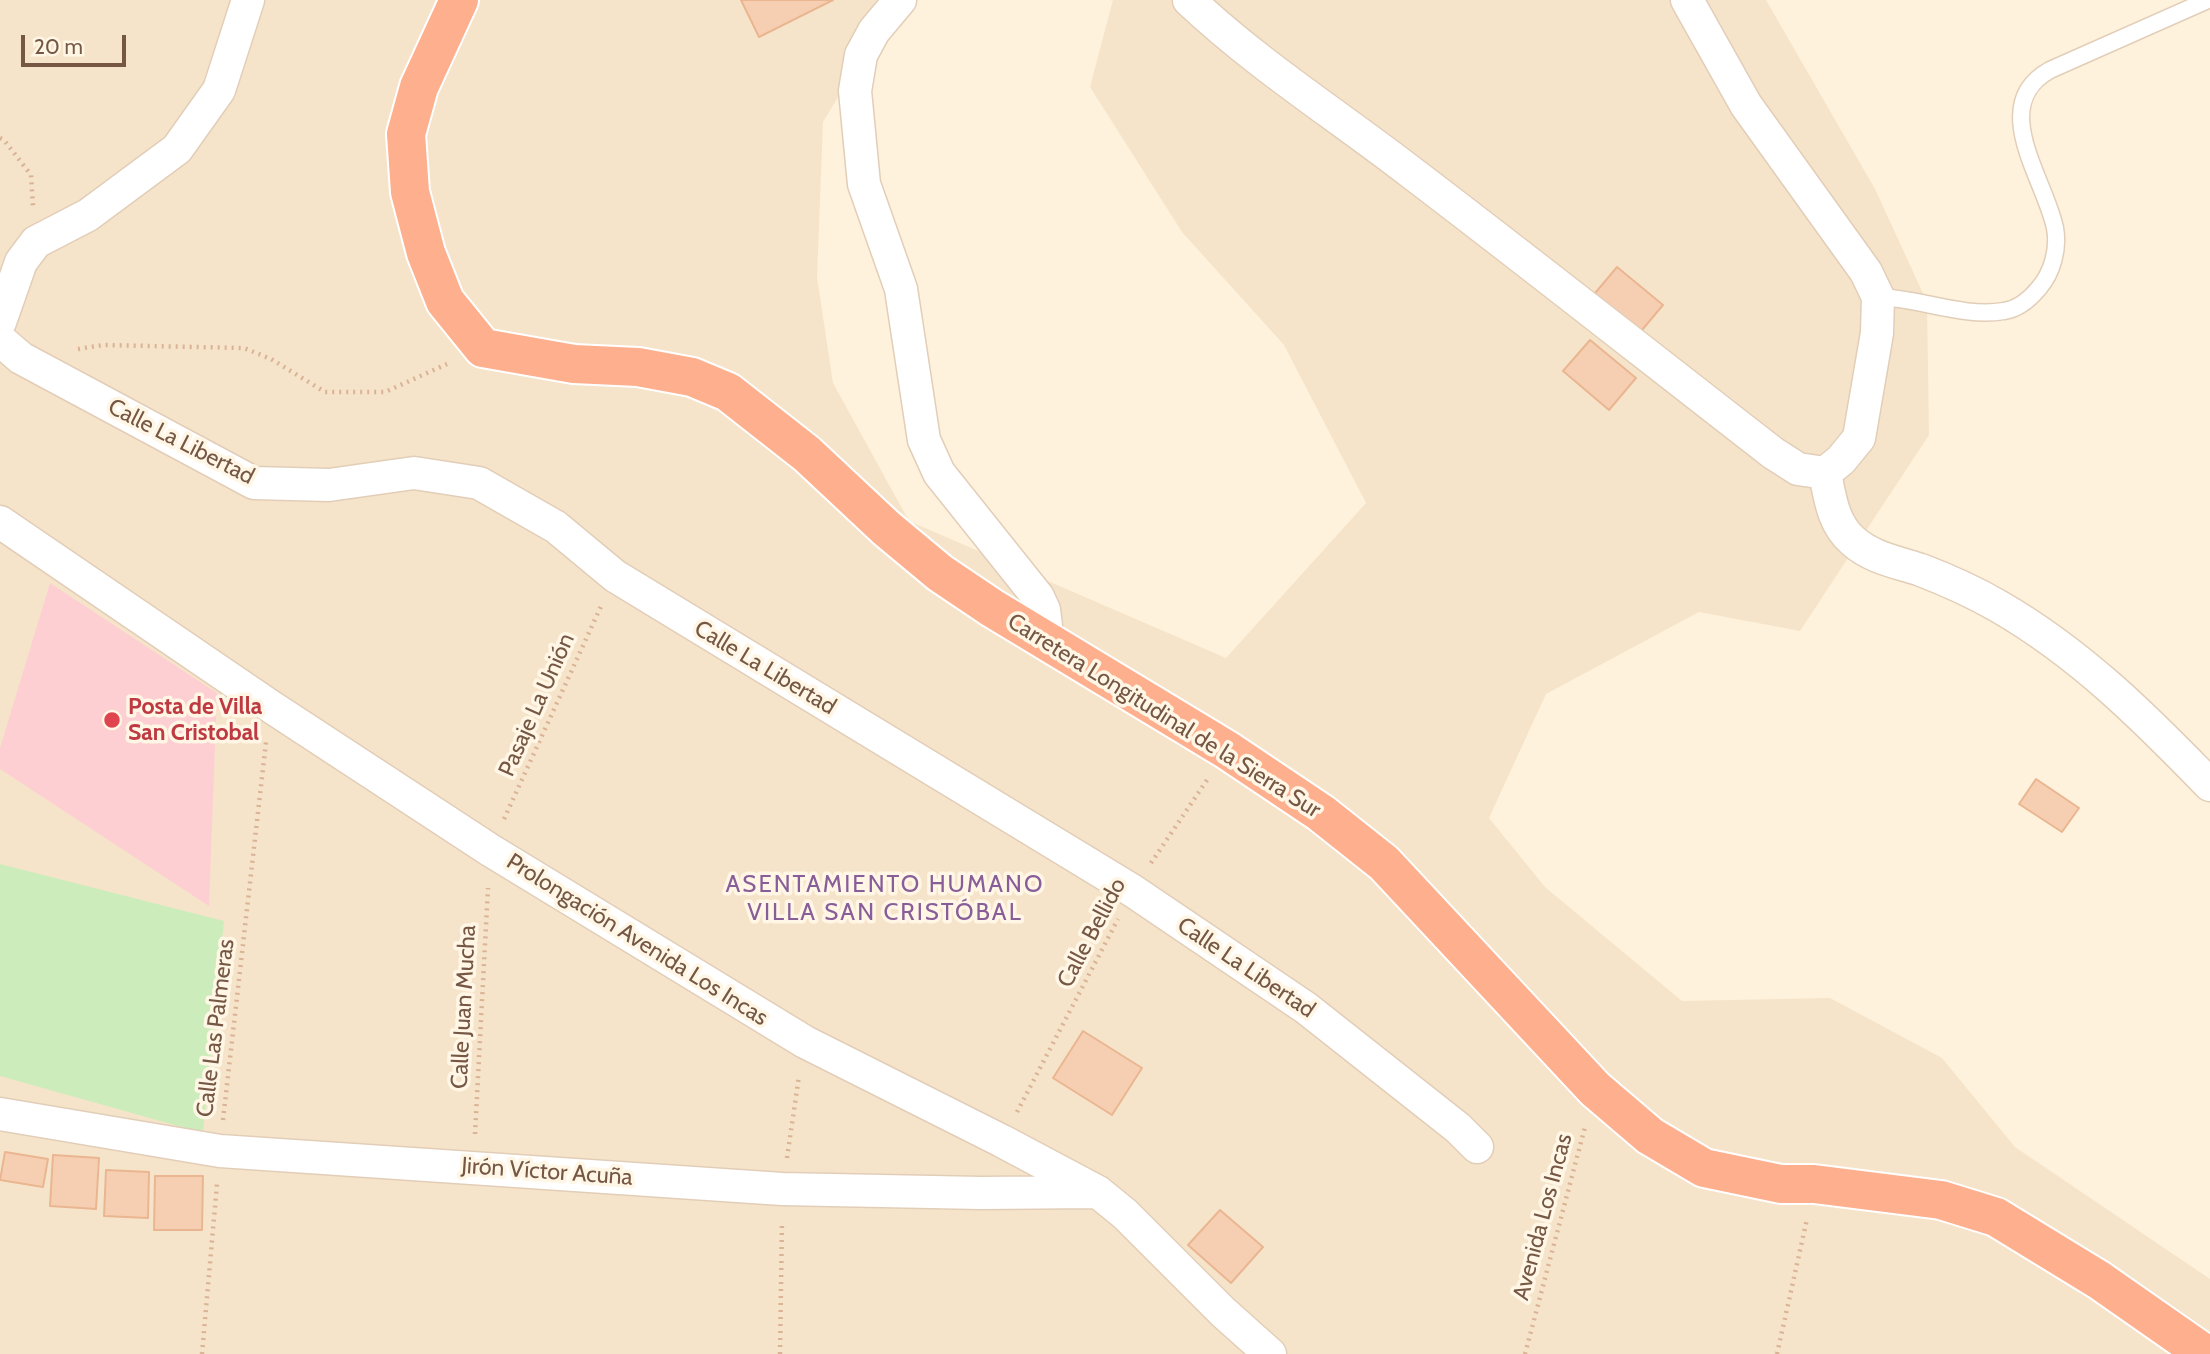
<!DOCTYPE html>
<html>
<head>
<meta charset="utf-8">
<style>
  body { margin:0 }
  #map { position:relative; width:2210px; height:1354px; overflow:hidden; background:#fef2dc; font-family:Cabin,sans-serif }
  canvas { display:block }
  .scale { position:absolute; left:21px; top:35px; width:105px; height:32px; box-sizing:border-box; border:4px solid #755744; border-top:0; padding-left:9px; font-size:21px; line-height:24px; white-space:nowrap; color:#755744; -webkit-text-stroke:5px #fff6e5; paint-order:stroke }
</style>
</head>
<body>
<div id="map">
<canvas width="2210" height="1354"></canvas>
<div class="scale">20 m</div>
</div>
<script>
const g = document.querySelector('canvas').getContext('2d');
g.lineJoin = 'round';
function fill(path, color) {
  g.fillStyle = color;
  g.fill(path, 'evenodd');
}
function strokePath(path, color, width, dash) {
  g.strokeStyle = color;
  g.lineWidth = width;
  g.lineCap = dash ? 'butt' : 'round';
  g.setLineDash(dash || []);
  g.stroke(path);
}
function label(font, color, halo, rows, align = 'center') {
  g.font = font + ' Cabin,sans-serif';
  g.lineWidth = 7;
  g.setLineDash([]);
  g.textBaseline = 'middle';
  g.strokeStyle = halo;
  g.fillStyle = color;
  for (const [text, x, y, turn = 0] of rows) {
    g.save();
    g.translate(x, y);
    g.rotate((+turn || 0) * Math.PI / 180);
    g.textAlign = isNaN(turn) ? turn : align;
    if (halo) g.strokeText(text, 0, 0);
    g.fillText(text, 0, 0);
    g.restore();
  }
}
fill(new Path2D(`
  M 0,0 L 897,0 L 823,122 L 817,277 L 833,383 L 909,521 L 1226,658 L 1366,503 L 1284,345 L 1182,232 L 1090,87 L 1113,0 L 1766,0 L 1875,189 L 1927,302 L 1929,435 L 1800,631 L 1699,612 L 1546,694 L 1489,818 L 1545,887 L 1682,1001 L 1830,998 L 1942,1058 L 2015,1147 L 2210,1279 L 2210,1354 L 0,1354 Z`), '#f6e4ca');
fill(new Path2D(`
  M 50,583 L 217,693 L 209,906 L 0,769 L 0,748 Z`), '#fdcfd2');
fill(new Path2D(`
  M 0,864 L 224,921 L 203,1133 L 0,1076 Z`), '#cdecbb');
const building = new Path2D(`
  M 741,0 L 833,0 L 759,37 Z
  M 1617,267 L 1663,305 L 1637,336 L 1591,298 Z
  M 1590,340 L 1636,378 L 1609,410 L 1563,371 Z
  M 2036,779 L 2079,808 L 2062,832 L 2019,804 Z
  M 1083,1031 L 1142,1068 L 1112,1115 L 1053,1078 Z
  M 5,1152 L 48,1159 L 43,1187 L 0,1180 Z
  M 53,1155 L 99,1158 L 96,1209 L 50,1206 Z
  M 106,1170 L 149,1172 L 148,1218 L 104,1216 Z
  M 155,1176 L 203,1176 L 202,1230 L 154,1230 Z
  M 1220,1210 L 1263,1247 L 1231,1283 L 1188,1245 Z`);
fill(building, '#f6cfb2');
strokePath(building, '#eab691', 2);
const lane = new Path2D(`
  M 1878,297 C 1919,298 1963,318 2004,311 C 2018,309 2030,299 2039,288 C 2052,273 2059,249 2055,228 C 2045,179 1987,105 2050,70 L 2208,0`);
const street = new Path2D(`
  M 900,0 L 874,31 L 861,55 L 855,91 L 864,184 L 901,289 L 924,440 L 939,473 L 1038,597 L 1044,610 L 1048,642
  M 1189,0 C 1258,65 1337,115 1412,173 C 1533,265 1653,360 1773,453 L 1798,469 L 1825,473 L 1841,460 L 1859,438 L 1877,333 L 1878,297 L 1866,272 L 1746,105 L 1687,0
  M 0,322 L 21,262 L 36,242 L 88,215 L 177,149 L 219,90 L 248,0
  M 0,340 L 21,358 L 254,483 L 329,485 L 414,473 L 479,483 L 556,527 L 615,576 L 1133,891 L 1306,1008 L 1458,1128 L 1477,1147
  M 1825,473 C 1830,498 1833,524 1853,541 C 1872,558 1897,562 1921,570 C 1947,580 1974,592 1998,606 C 2080,653 2145,718 2210,785
  M 0,522 L 270,706 L 490,850 L 805,1042 L 1002,1141 L 1098,1192 L 1125,1214 L 1223,1312 L 1270,1354
  M 0,1114 L 220,1151 L 782,1189 L 981,1193 L 1093,1192`);
const highway = new Path2D(`
  M 459,0 L 419,87 L 406,134 L 410,192 L 426,253 L 445,301 L 483,348 L 574,364 L 638,367 L 692,377 L 728,392 L 807,454 L 886,528 L 940,573 L 992,608 L 1227,750 L 1321,813 L 1384,863 L 1595,1089 L 1650,1136 L 1704,1168 L 1781,1184 L 1814,1184 L 1941,1200 L 1996,1217 L 2099,1280 L 2205,1354`);
strokePath(lane, '#e2ceb8', 19);
strokePath(street, '#e2ceb8', 35);
strokePath(highway, '#fff', 42);
strokePath(new Path2D(`
  M 0,138 L 4,140 L 31,175 L 33,206
  M 78,349 L 103,345 L 244,348 L 271,359 L 325,392 L 385,392 L 447,364
  M 504,819 L 602,604
  M 1151,863 L 1207,780
  M 1017,1112 L 1118,919
  M 223,1120 L 266,742
  M 475,1134 L 488,888
  M 787,1158 L 799,1076
  M 202,1354 L 217,1184
  M 780,1354 L 782,1222
  M 1525,1354 L 1585,1127
  M 1777,1354 L 1807,1219`), '#dab396', 4.5, [2, 5]);
strokePath(lane, '#fff', 16);
strokePath(street, '#fff', 32);
strokePath(highway, '#feaf8d', 38);
for (const [x, y, r, color] of [
  [112,720,9,"#e0444e"]
]) {
  const dot = new Path2D();
  dot.arc(x, y, r, 0, 2 * Math.PI);
  g.fillStyle = color;
  g.fill(dot);
  strokePath(dot, '#fff6e5', 2.5);
}
label('23px', '#755744', '#fff6e5', [
  ["Calle La Libertad",181,442,27],
  ["Calle La Libertad",765,668,31],
  ["Pasaje La Unión",537,705,-66],
  ["Carretera Longitudinal de la Sierra Sur",1164,716,32],
  ["Calle Bellido",1092,933,-62],
  ["Prolongación Avenida Los Incas",637,940,32],
  ["Calle La Libertad",1246,968,34],
  ["Calle Juan Mucha",464,1007,-87],
  ["Calle Las Palmeras",216,1028,-83],
  ["Jirón Víctor Acuña",547,1172,4],
  ["Avenida Los Incas",1543,1217,-75]
]);
label('bold 23px', '#be3a42', '#fff6e5', [
  ["Posta de Villa",128,707],
  ["San Cristobal",128,733]
], 'left');
g.letterSpacing = '2px';
label('24px', '#885e99', '#fff6e5', [
  ["ASENTAMIENTO HUMANO",885,885],
  ["VILLA SAN CRISTÓBAL",885,913]
]);
g.letterSpacing = '0px';
</script>
</body>
</html>
